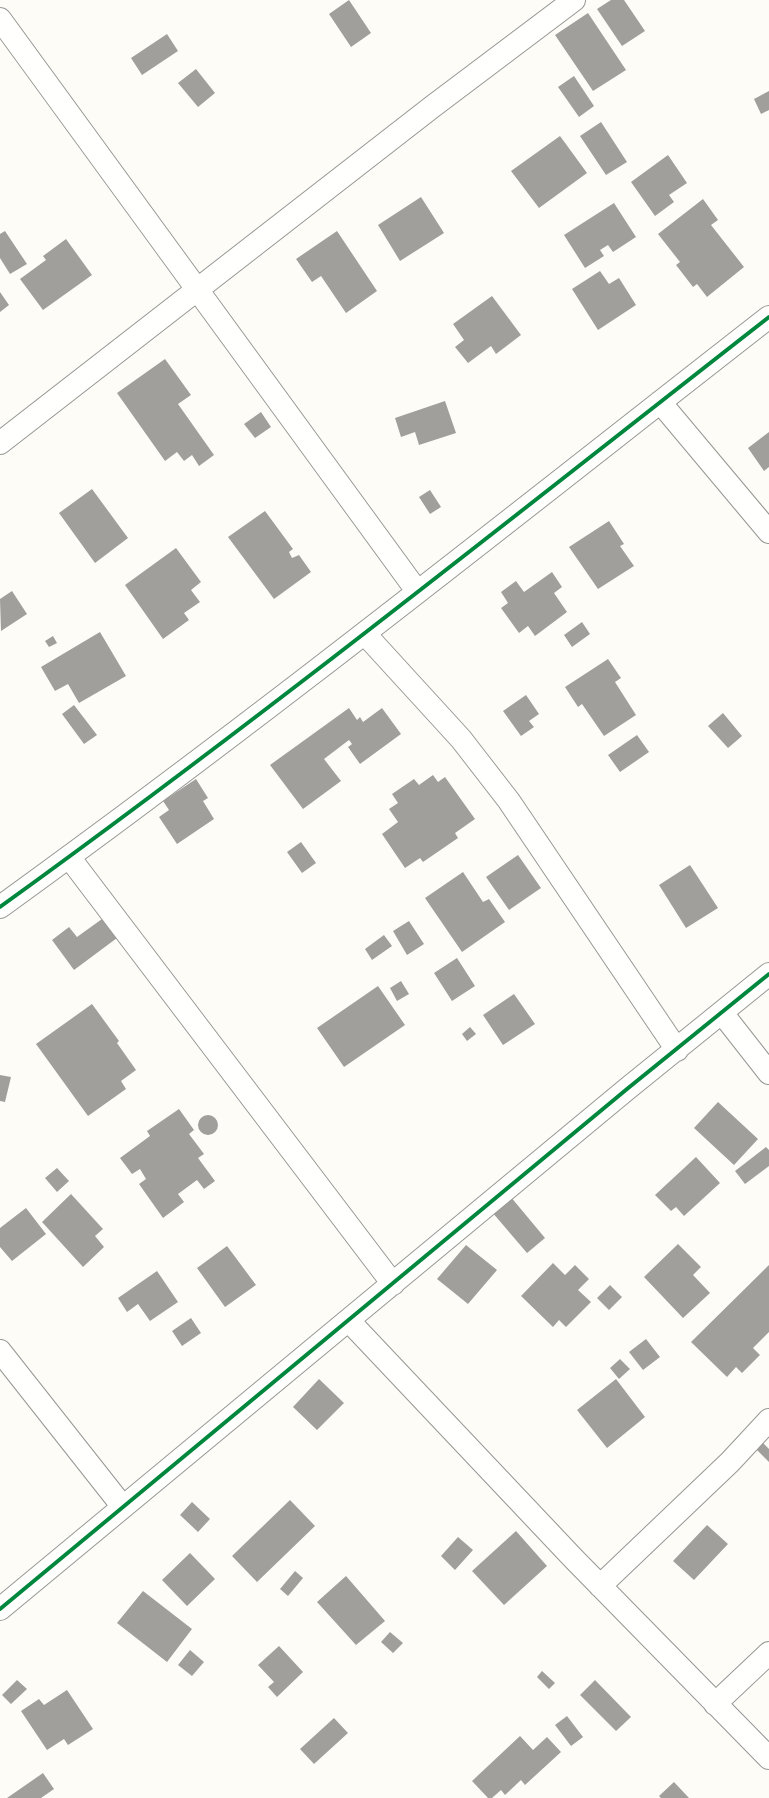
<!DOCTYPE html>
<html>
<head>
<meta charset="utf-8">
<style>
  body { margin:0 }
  canvas { display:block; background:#fdfcf7 }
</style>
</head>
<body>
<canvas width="769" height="1798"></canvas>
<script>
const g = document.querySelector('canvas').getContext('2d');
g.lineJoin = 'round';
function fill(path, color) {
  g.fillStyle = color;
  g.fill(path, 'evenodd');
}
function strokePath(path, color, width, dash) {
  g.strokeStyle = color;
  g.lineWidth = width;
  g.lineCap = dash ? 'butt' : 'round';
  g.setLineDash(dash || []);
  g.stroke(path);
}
fill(new Path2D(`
  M 349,0 L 371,33 L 351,47 L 329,14 Z
  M 611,0 L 624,0 L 645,31 L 622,46 L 597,9 Z
  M 588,13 L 626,70 L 593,91 L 555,35 Z
  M 167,34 L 178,51 L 142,75 L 131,58 Z
  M 196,69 L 215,93 L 198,107 L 178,83 Z
  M 574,76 L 594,106 L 579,117 L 558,87 Z
  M 769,91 L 769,110 L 761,114 L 754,99 Z
  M 601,122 L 627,162 L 606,175 L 580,136 Z
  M 560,136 L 587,173 L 539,208 L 511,171 Z
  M 668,155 L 687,183 L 669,195 L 674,202 L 655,216 L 631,182 Z
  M 421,197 L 444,233 L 400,261 L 378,225 Z
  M 703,199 L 718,220 L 711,225 L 744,267 L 707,297 L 697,284 L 693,287 L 676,265 L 680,262 L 658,234 Z
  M 614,203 L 636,237 L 613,252 L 608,245 L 600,250 L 604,256 L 585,268 L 564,235 Z
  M 5,231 L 27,264 L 10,274 L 0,258 L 0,234 Z
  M 337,231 L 377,291 L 346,313 L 321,276 L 312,282 L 296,259 Z
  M 66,239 L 92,275 L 43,310 L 20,279 L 46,260 L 43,256 Z
  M 600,271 L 609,284 L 619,278 L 636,305 L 598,330 L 572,289 Z
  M 0,292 L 9,305 L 0,312 Z
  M 492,296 L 521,335 L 496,354 L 491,346 L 468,363 L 455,347 L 464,340 L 453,324 Z
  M 165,359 L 191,395 L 178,404 L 214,455 L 199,466 L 192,455 L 184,461 L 177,452 L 165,461 L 117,393 Z
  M 445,401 L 456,433 L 419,445 L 415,432 L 401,437 L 395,418 Z
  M 261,412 L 271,427 L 255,438 L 244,424 Z
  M 769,432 L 769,467 L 764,471 L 748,448 Z
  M 92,489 L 128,538 L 95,563 L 59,513 Z
  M 430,490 L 441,507 L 430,514 L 419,497 Z
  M 265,511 L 293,549 L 289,552 L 292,558 L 299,555 L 311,572 L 274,599 L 228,537 Z
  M 609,521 L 624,544 L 620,546 L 634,566 L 598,589 L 569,547 Z
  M 176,548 L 201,582 L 191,590 L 200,602 L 184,613 L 189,620 L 163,639 L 125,585 Z
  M 552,572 L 562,587 L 554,593 L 567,612 L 535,636 L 528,626 L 519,633 L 501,608 L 508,603 L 501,592 L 516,581 L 524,592 Z
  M 12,591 L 27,614 L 1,631 L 0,599 Z
  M 582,622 L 590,634 L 572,647 L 564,635 Z
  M 100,632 L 126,676 L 79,703 L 68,684 L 55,691 L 41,667 Z
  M 53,636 L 57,643 L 49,647 L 45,641 Z
  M 608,659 L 621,678 L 615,682 L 636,715 L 604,736 L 582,704 L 578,707 L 565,687 Z
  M 526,695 L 539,714 L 529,721 L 534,727 L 521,736 L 503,711 Z
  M 74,705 L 97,735 L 84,744 L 62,714 Z
  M 349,708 L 357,720 L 360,717 L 363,722 L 382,708 L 401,734 L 360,764 L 348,747 L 352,744 L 349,740 L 324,759 L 341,781 L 303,809 L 270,765 Z
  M 723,713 L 742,736 L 728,748 L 708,726 Z
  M 637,735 L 649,752 L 620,772 L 608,755 Z
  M 433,775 L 438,782 L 445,777 L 475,819 L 455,833 L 458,838 L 423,862 L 420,858 L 405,868 L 382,834 L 398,822 L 389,809 L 398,803 L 392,794 L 414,779 L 419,785 Z
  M 196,779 L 208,798 L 203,801 L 214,819 L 177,844 L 159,817 L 169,810 L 163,801 Z
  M 301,842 L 316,863 L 302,873 L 287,852 Z
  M 518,855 L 541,888 L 509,910 L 486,877 Z
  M 690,865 L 718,908 L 686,928 L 659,885 Z
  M 463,872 L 483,902 L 489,899 L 505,922 L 462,952 L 425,898 Z
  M 102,919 L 117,938 L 74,970 L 52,940 L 69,927 L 77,937 Z
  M 409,921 L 424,944 L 407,955 L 393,931 Z
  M 384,935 L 392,946 L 372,960 L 365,949 Z
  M 457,958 L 475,986 L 452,1001 L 434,973 Z
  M 401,981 L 409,994 L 397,1001 L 390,988 Z
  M 378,986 L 405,1025 L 344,1067 L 317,1028 Z
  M 514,994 L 535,1024 L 503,1045 L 483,1015 Z
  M 92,1004 L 119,1041 L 117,1043 L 136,1070 L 121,1081 L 126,1089 L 88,1116 L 36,1044 Z
  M 470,1027 L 476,1034 L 467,1041 L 462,1034 Z
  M 0,1075 L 11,1077 L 5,1102 L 0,1101 Z
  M 718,1102 L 758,1139 L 734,1165 L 694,1128 Z
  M 179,1109 L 194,1130 L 189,1134 L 204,1154 L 198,1158 L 215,1181 L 204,1189 L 197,1180 L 178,1194 L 184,1202 L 163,1218 L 139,1184 L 146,1179 L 140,1169 L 132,1174 L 120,1158 L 150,1136 L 147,1131 Z
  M198 1125a10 10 0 1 1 20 0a10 10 0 1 1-20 0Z
  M 766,1147 L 769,1150 L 769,1166 L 745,1184 L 735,1171 Z
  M 696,1157 L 720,1183 L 684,1216 L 676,1207 L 671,1211 L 655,1195 Z
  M 57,1168 L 69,1181 L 57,1192 L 45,1178 Z
  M 71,1194 L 103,1229 L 95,1236 L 104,1247 L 83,1267 L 42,1222 Z
  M 510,1196 L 545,1238 L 527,1253 L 492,1212 Z
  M 26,1208 L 46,1234 L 12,1261 L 0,1247 L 0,1228 Z
  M 678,1244 L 701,1267 L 693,1275 L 710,1293 L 683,1318 L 644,1277 Z
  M 466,1245 L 497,1270 L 468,1304 L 437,1279 Z
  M 227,1246 L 256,1285 L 225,1307 L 197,1268 Z
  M 553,1263 L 565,1275 L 575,1265 L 589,1279 L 578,1290 L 591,1302 L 566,1327 L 559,1320 L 553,1327 L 521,1296 Z
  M 769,1265 L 769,1332 L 753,1348 L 760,1355 L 742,1373 L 736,1367 L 727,1377 L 691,1342 Z
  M 157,1271 L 178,1302 L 150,1321 L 138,1304 L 127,1312 L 118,1298 Z
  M 610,1285 L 622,1297 L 609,1310 L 597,1298 Z
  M 191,1318 L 201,1333 L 182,1346 L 172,1331 Z
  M 646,1339 L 660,1357 L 643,1370 L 629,1352 Z
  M 620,1359 L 630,1369 L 619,1379 L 610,1368 Z
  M 319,1379 L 344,1403 L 317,1430 L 293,1407 Z
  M 616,1379 L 645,1417 L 607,1448 L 577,1410 Z
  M 761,1441 L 769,1449 L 769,1462 L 755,1448 Z
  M 290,1500 L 315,1526 L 257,1582 L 232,1556 Z
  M 192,1502 L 210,1519 L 198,1532 L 180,1515 Z
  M 707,1525 L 728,1544 L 694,1580 L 673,1561 Z
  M 516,1531 L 547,1566 L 504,1605 L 472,1571 Z
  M 458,1537 L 473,1550 L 455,1570 L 441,1556 Z
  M 190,1553 L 215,1579 L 187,1606 L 162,1580 Z
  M 295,1571 L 303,1578 L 288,1596 L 280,1589 Z
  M 346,1576 L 385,1621 L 356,1645 L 317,1602 Z
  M 143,1591 L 192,1629 L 167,1662 L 117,1623 Z
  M 390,1632 L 403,1643 L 393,1653 L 381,1642 Z
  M 279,1646 L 303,1672 L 277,1697 L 268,1687 L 274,1682 L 258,1665 Z
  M 190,1650 L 204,1662 L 192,1676 L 178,1665 Z
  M 542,1671 L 555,1683 L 549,1689 L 537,1677 Z
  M 17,1680 L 27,1689 L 11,1704 L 2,1695 Z
  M 595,1680 L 631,1717 L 616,1731 L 580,1695 Z
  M 67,1690 L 93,1729 L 68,1745 L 64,1739 L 47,1750 L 21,1711 L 39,1699 L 44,1705 Z
  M 567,1716 L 583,1737 L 571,1746 L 555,1725 Z
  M 334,1718 L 348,1733 L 314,1764 L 300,1749 Z
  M 520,1736 L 533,1750 L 547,1737 L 561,1752 L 525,1785 L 521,1780 L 505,1795 L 501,1790 L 492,1798 L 488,1798 L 472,1781 Z
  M 43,1773 L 54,1789 L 41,1798 L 7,1798 Z
  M 674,1782 L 689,1798 L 661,1798 L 659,1796 Z`), '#a19f9c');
const minor = new Path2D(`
  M 0,19 L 417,591
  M 660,402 L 769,532
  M 0,443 L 432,107 L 574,0
  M 365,634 L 461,739 L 509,801 L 677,1050
  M 69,857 L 393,1284
  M 0,907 C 262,718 514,516 769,317
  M 722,1013 L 769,1073
  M 349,1321 L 573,1558 L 769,1758
  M 0,1351 L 123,1507
  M 600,1586 L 730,1462 L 769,1420
  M 0,1609 L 627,1089 L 769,974
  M 715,1704 L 769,1653`);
strokePath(minor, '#979795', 24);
strokePath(minor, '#fffffe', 22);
strokePath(new Path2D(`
  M 0,907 C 262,718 514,516 769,317
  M 0,1609 L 627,1089 L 769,974`), '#00873e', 4);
</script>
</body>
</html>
